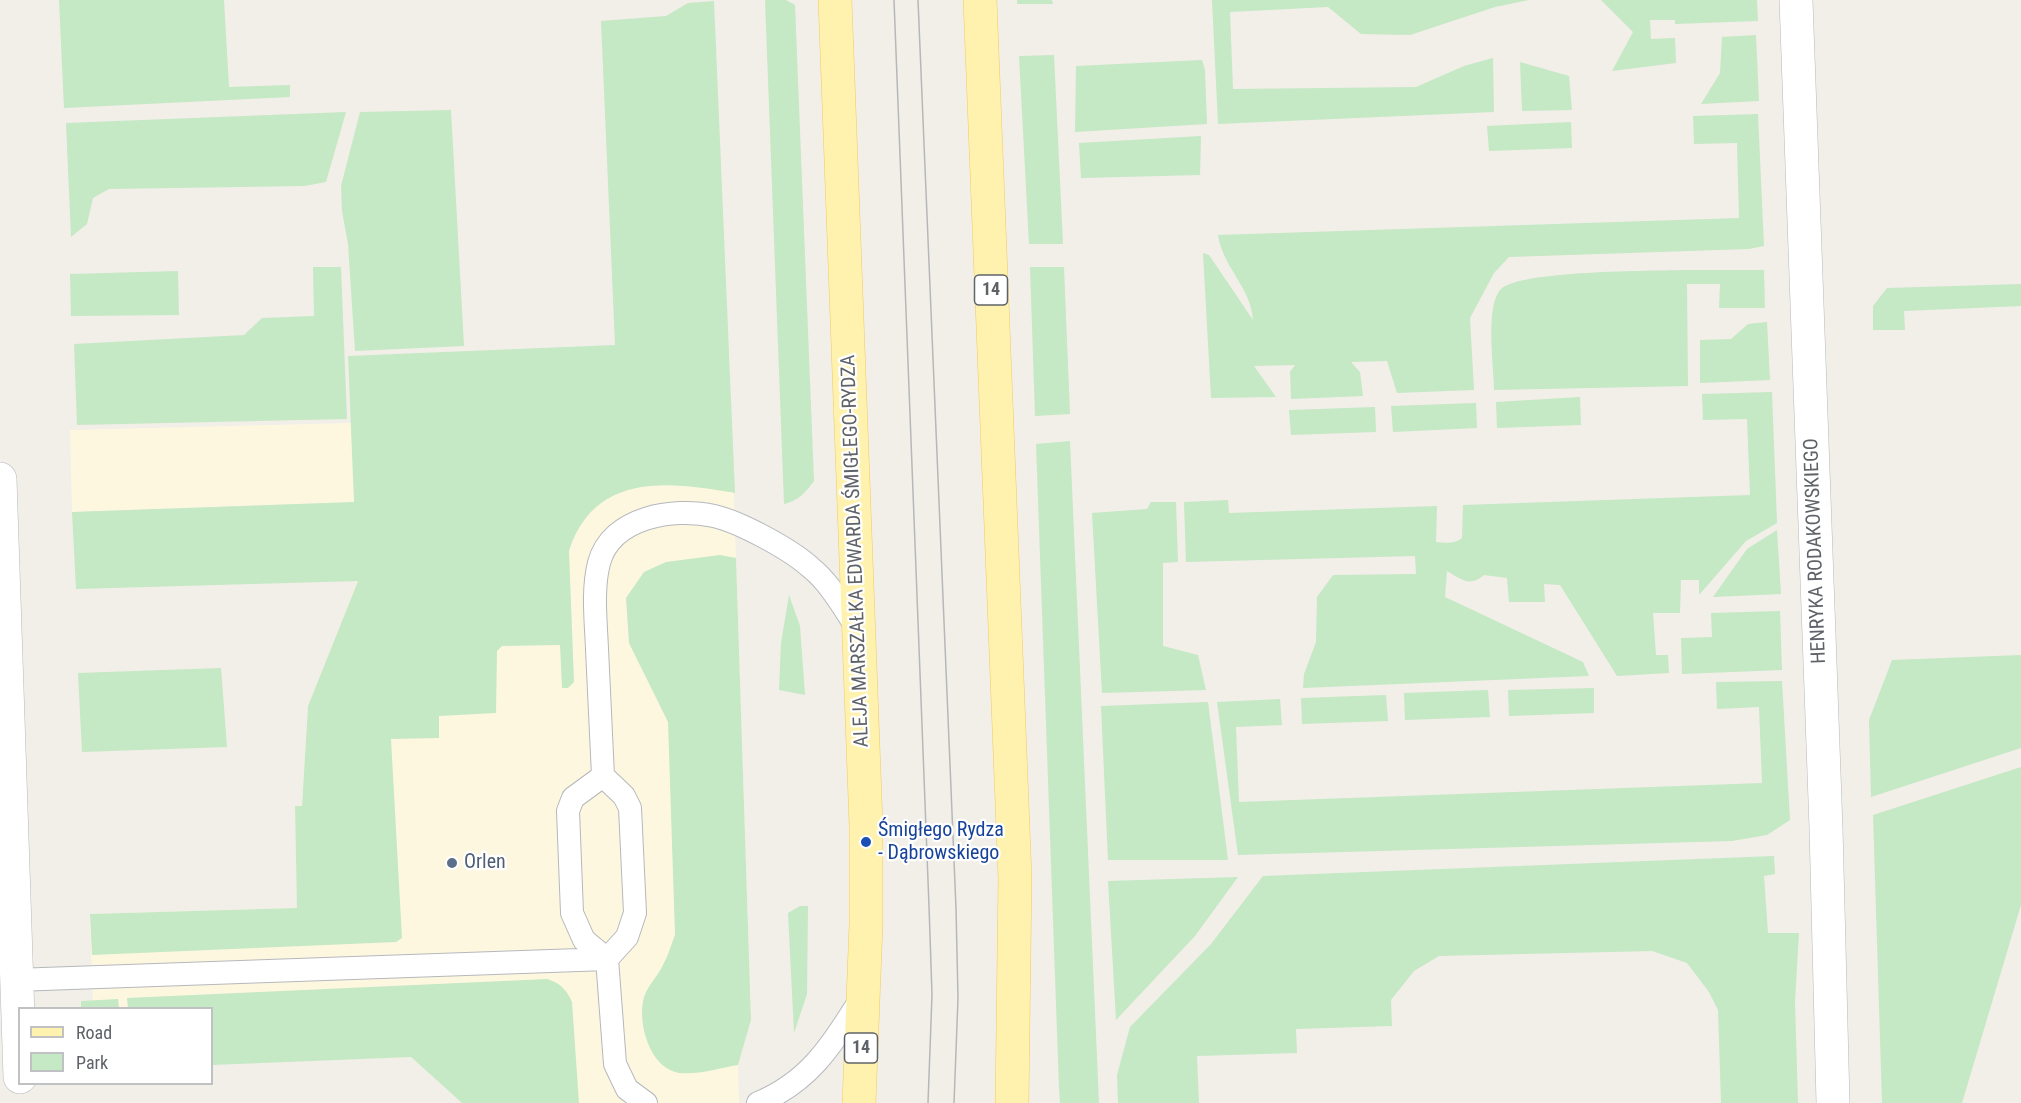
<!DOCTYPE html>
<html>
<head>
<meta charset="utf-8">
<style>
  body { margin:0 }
  #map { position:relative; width:2021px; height:1103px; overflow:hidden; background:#f1efe8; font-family:"Roboto Condensed",sans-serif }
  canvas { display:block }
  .legend { position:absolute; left:18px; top:1007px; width:195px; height:78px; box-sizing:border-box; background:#fff; border:2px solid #bfc1c3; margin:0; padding:8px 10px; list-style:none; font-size:18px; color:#5f6368 }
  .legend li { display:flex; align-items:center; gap:12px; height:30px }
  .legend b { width:30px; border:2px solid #bfc1c3 }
</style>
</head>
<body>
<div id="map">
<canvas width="2021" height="1103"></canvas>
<ul class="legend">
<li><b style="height:8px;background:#fff2af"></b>Road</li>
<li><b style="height:16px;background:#c5e8c5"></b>Park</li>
</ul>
</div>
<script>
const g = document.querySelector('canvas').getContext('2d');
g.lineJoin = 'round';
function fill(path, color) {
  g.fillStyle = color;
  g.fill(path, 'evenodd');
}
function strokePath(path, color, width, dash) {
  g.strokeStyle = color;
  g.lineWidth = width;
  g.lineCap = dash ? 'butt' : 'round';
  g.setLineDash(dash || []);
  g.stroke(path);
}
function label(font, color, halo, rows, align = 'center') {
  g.font = font + ' "Roboto Condensed",sans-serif';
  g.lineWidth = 4.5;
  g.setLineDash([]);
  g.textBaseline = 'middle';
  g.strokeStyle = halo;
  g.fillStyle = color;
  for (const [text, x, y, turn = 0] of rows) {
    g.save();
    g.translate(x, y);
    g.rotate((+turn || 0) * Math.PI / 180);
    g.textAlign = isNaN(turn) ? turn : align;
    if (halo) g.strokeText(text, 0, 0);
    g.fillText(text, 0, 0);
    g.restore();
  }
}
fill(new Path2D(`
  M 729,346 L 751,1020 L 738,1065 L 739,1103 L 462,1103 L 411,1057 L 212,1064 L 212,1008 L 93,1008 L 90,914 L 298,908 L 295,806 L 302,806 L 308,706 L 358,580 L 354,502 L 72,512 L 70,430 L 351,423 L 348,356 Z`), '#fef7e0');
fill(new Path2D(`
  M 59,0 L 224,0 L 229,87 L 290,85 L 290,97 L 64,108 Z
  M 765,0 L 786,0 L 795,5 L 814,481 C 805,493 798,501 784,504 Z
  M 1017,0 L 1052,0 L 1053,4 L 1017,4 Z
  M 1212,0 L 1529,0 L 1495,7 L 1410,35 L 1361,34 L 1328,7 L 1230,12 L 1233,89 L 1416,87 L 1464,66 L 1493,58 L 1494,112 L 1218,124 Z
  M 1601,0 L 1757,0 L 1758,21 L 1675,24 L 1675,20 L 1650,20 L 1651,39 L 1675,38 L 1676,63 L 1612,71 L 1633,32 Z
  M 714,1 L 735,493 C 669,481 594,472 569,551 L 574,682 L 568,688 L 562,688 L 560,645 L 502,646 L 497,651 L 496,713 L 439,716 L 439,738 L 391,739 L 402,938 L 396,942 L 92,955 L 90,914 L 297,908 L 295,806 L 302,806 L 308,706 L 358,581 L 76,589 L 72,512 L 354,502 L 348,356 L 615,345 L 601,21 L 666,16 L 688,3 Z
  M 1756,35 L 1759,101 L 1701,104 L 1720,73 L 1722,37 Z
  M 1054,55 L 1063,244 L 1029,244 L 1019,56 Z
  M 1202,60 L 1205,70 L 1207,124 L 1075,132 L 1076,66 Z
  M 1520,62 L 1569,76 L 1572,110 L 1522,111 Z
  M 451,110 L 464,346 L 355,351 L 348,244 L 342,211 L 341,186 L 360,112 Z
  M 346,112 L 326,182 L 304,186 L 109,189 L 93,198 L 87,224 L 71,237 L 66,123 Z
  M 1758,114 L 1764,246 L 1749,249 L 1509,257 L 1494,273 L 1470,318 L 1474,390 L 1397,393 L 1387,361 L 1351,362 L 1360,372 L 1363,396 L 1291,399 L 1290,372 L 1295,365 L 1254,366 L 1276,397 L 1211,398 L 1203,253 L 1209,255 L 1253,320 C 1251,287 1223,268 1218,235 L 1739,218 L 1737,143 L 1694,144 L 1693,116 Z
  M 1571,122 L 1572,148 L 1489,151 L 1487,126 Z
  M 1201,136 L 1200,175 L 1081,178 L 1079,143 Z
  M 313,267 L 341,267 L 347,419 L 77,425 L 74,344 L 244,335 L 262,318 L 314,316 Z
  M 1030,267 L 1064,267 L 1070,414 L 1035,416 Z
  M 1686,270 L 1764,270 L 1765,308 L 1719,308 L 1720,284 L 1687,284 L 1688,386 L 1494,390 C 1494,366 1485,309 1500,290 C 1517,270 1654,271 1686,270 Z
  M 178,271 L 179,315 L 71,316 L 70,274 Z
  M 2021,284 L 2021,306 L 1904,311 L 1905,330 L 1873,330 L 1873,306 L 1887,288 Z
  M 1767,322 L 1770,380 L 1700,383 L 1700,340 L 1731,339 L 1748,324 Z
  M 1772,392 L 1777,523 L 1746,541 L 1699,595 L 1699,580 L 1681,580 L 1680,613 L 1653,613 L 1656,655 L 1668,655 L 1669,673 L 1617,676 L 1560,585 L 1544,584 L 1545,602 L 1509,602 L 1507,578 L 1484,575 C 1470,587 1462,580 1447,571 L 1445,597 L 1583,662 L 1589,676 L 1303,688 L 1304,674 L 1316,642 L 1317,597 L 1333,575 L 1416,574 L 1415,556 L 1186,562 L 1184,502 L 1228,500 L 1229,513 L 1437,506 L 1436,542 C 1445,543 1455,544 1462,538 L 1463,505 L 1750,495 L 1747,419 L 1703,420 L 1702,394 Z
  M 1580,397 L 1581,425 L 1497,428 L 1496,402 Z
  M 1476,403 L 1477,428 L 1393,432 L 1391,406 Z
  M 1375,407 L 1376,432 L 1291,435 L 1289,410 Z
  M 1070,441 L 1099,1103 L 1060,1103 L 1059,1088 L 1036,444 Z
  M 1151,502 L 1176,502 L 1178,562 L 1163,563 L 1163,646 L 1198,655 L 1206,690 L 1102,693 L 1092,513 L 1147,509 Z
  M 1777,530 L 1781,594 L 1713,597 L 1747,549 Z
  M 720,555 L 736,558 L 751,1020 L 738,1065 C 720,1068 698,1075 679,1073 C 649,1068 637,1022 644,997 C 648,985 658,976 663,965 C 668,956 671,945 675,935 L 668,722 L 629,643 L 626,598 L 644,572 L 666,562 Z
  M 789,595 L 800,626 L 805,695 L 779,690 L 781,643 Z
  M 1780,611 L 1782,670 L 1682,674 L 1681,638 L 1712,637 L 1711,613 Z
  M 2021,655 L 2021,748 L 1871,797 L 1869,720 L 1892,660 Z
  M 221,668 L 227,747 L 82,752 L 78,673 Z
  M 1782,681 L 1790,820 L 1767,835 L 1732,841 L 1238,855 L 1217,702 L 1280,699 L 1282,725 L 1236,727 L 1239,802 L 1762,783 L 1759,707 L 1717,709 L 1716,682 Z
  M 1594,688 L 1594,713 L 1509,716 L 1508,690 Z
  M 1488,690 L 1490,717 L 1405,720 L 1404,693 Z
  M 1386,695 L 1388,721 L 1302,724 L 1301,698 Z
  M 1208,702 L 1228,860 L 1108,860 L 1101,706 Z
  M 2021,767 L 2021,905 L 1962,1103 L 1882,1103 L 1873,815 Z
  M 1774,856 L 1775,874 L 1764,876 L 1768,933 L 1799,933 L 1795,1002 L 1798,1103 L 1721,1103 L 1718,1010 L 1709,992 L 1687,963 L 1652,951 L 1439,956 L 1414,971 L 1391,1000 L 1392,1026 L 1296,1029 L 1297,1053 L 1197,1056 L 1199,1103 L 1118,1103 L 1117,1075 L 1130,1027 L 1211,944 L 1263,876 Z
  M 1238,877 L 1195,936 L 1116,1020 L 1108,881 Z
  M 800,906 L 808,906 L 807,994 L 794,1033 L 788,913 Z
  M 547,979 C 560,983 567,990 572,1002 L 579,1103 L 462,1103 L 411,1057 L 212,1065 L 212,1008 L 128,1008 L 127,998 Z
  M 118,999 L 119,1008 L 81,1008 L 81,1001 Z`), '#c5e8c5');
const lane = new Path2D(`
  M 603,776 L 573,798 L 568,811 L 572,913 L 584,940 L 607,959 L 615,1064 L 627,1089 L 646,1103
  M 15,980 L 607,959 L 627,937 L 635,913 L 630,808 L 624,796 L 603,776 C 601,734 599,692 597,649 C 596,622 592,590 599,563 C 611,517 673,507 714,516 C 740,522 790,549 810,567 C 830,583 843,607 857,628
  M 758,1103 C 811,1081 832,1044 862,997`);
const street = new Path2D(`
  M 1796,0 L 1826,828 L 1833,1103
  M 0,479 L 20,1077`);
const primary = new Path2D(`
  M 835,0 L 866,825 L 866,924 L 859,1103
  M 980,0 L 1015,878 L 1012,1103`);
strokePath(lane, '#b5b8bc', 24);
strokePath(street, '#b5b8bc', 34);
strokePath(primary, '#f2c960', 34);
strokePath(lane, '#fff', 22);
strokePath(street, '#fff', 33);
strokePath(primary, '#fff2af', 33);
strokePath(new Path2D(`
  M 894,0 L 929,906 L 932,995 L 928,1103
  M 918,0 L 956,908 L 958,998 L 954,1103`), '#b6b7b8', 1.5);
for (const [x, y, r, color] of [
  [866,842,6,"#1a4fb4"],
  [452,863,6,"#5c6f8a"]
]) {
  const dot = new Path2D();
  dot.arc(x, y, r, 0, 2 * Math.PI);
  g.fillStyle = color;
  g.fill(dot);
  strokePath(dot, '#fff', 2);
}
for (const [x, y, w] of [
  [991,290,33],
  [861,1048,33]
]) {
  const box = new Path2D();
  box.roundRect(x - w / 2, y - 15, w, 30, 4.5);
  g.fillStyle = '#fff';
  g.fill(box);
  strokePath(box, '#5f6368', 1.5);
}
label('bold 18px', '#5f6368', null, [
  ["14",991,290],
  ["14",861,1048]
]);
label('20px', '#5f6368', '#fff', [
  ["ALEJA MARSZAŁKA EDWARDA ŚMIGŁEGO-RYDZA",856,551,-92],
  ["HENRYKA RODAKOWSKIEGO",1816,551,-92]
]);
label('20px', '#164399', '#fff', [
  ["Śmigłego Rydza",878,831],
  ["- Dąbrowskiego",878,854]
], 'left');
label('20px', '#4e5e75', '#fff', [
  ["Orlen",464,863]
], 'left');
</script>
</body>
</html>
